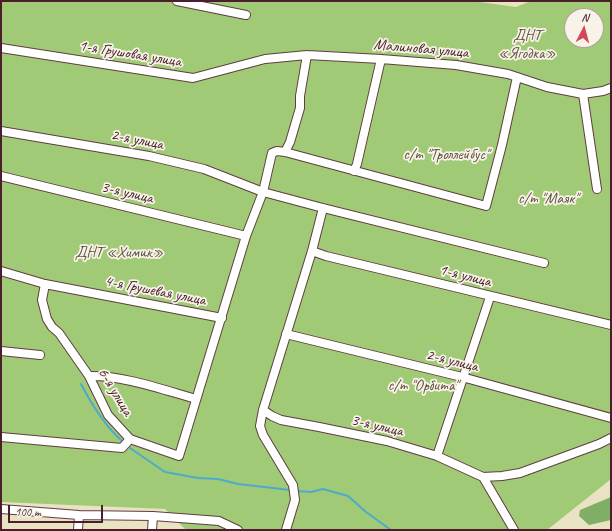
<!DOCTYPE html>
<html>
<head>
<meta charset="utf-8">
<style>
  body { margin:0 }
  #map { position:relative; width:612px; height:531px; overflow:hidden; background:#e9e3c3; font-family:Caveat,sans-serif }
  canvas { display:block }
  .frame { position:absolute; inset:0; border:2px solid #4a1f2b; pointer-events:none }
  .north { position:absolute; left:564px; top:8px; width:40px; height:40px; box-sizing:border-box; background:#f7f3e8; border:1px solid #b29e9c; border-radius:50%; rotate:6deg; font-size:11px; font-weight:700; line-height:16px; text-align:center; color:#4a1f2b }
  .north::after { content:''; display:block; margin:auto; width:14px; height:18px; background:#d1495b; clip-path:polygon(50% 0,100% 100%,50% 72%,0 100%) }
  .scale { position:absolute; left:8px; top:505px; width:95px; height:18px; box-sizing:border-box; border:2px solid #4a1f2b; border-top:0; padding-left:5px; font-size:12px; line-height:14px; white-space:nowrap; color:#4a1f2b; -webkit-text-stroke:3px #f7f3e8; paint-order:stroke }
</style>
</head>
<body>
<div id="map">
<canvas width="612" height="531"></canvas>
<div class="frame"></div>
<div class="north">N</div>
<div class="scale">100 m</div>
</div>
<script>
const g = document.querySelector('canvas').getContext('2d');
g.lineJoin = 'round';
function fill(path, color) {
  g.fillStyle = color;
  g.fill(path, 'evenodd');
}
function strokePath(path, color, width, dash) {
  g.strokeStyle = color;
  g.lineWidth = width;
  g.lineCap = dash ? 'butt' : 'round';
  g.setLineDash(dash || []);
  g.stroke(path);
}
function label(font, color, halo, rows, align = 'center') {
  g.font = font + ' Caveat,sans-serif';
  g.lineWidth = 3.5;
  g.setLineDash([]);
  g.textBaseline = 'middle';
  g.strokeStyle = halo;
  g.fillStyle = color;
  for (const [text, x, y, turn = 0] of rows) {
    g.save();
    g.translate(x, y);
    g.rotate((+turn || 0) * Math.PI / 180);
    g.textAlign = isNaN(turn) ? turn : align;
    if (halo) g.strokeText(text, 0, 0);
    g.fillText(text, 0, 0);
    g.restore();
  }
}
fill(new Path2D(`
  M 1,1 L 472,1 L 516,7 L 531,1 L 611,1 L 611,479 L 547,530 L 194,530 L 185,529 L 165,509 L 1,502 ZM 572,16 L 596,16 L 596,40 L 572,40 Z`), '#a1ca76');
fill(new Path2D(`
  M 611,497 L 611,520 L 589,525 L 579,516 L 580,510 Z`), '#80ae67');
strokePath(new Path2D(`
  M 81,384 C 92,405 104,425 122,441
  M 130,448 L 165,472 L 198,478 L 218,479 L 238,484 L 290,490
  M 297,491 L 311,492 L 323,489 L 348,496 L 366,512 L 391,530`), '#4daacb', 2);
const street = new Path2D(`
  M 177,1 L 246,15
  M 1,48 L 193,78 L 265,59 L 307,55 L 381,59 L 456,65 L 508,74 L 547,87 L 583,94 L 603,91 L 611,88
  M 583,94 L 597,189
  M 1,131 L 149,156 L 204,169 L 263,192 L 323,208 L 544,263
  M 285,152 L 290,142 L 300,108 L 300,96 L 307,55
  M 354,171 L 357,164 L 381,59
  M 1,176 L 246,236
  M 312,251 L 326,256 L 611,325
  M 1,271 L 45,284 L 222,318
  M 286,334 L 462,377 L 611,418
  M 1,351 L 40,355
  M 89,376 C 122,375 164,390 196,399
  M 263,410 L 272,416 L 281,420 L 319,427 L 387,441 L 437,456 L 483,477 L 514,530
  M 1,437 L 122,448 L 130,439 L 108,415 L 89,376 L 59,333 L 52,327 L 47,319 L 42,300 L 45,284
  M 130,439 L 179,456 L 246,236 L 263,192 L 272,153 L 277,151 L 285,152 L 486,206 L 502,145 L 517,77
  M 437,456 L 490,297
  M 483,477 L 502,476 L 520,473 L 599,444 L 611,438
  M 1,509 L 79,515 L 153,516 L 219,521 L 238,530
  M 78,530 L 79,515
  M 152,530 L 153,516
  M 286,530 L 295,500 L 293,485 L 263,435 L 260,426 L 263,410 L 312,251 L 323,208`);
strokePath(street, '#623c42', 10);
strokePath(street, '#fff', 8);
label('16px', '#645242', '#f7f3e8', [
  ["ДНТ",527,36],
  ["«Ягодка»",527,54],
  ["с/т \"Троллейбус\"",446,155],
  ["с/т \"Маяк\"",548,199],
  ["ДНТ «Химик»",119,253],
  ["с/т \"Орбита\"",423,386]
]);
label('16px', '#4a1f2b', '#f7f3e8', [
  ["Малиновая улица",421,49,5],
  ["1-я Грушовая улица",130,54,9],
  ["2-я улица",137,140,11],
  ["3-я улица",127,193,13],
  ["1-я улица",465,276,14],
  ["4-я Грушевая улица",155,291,11],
  ["2-я улица",452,361,14],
  ["6-я улица",115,392,59],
  ["3-я улица",377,426,13]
]);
</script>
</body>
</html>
